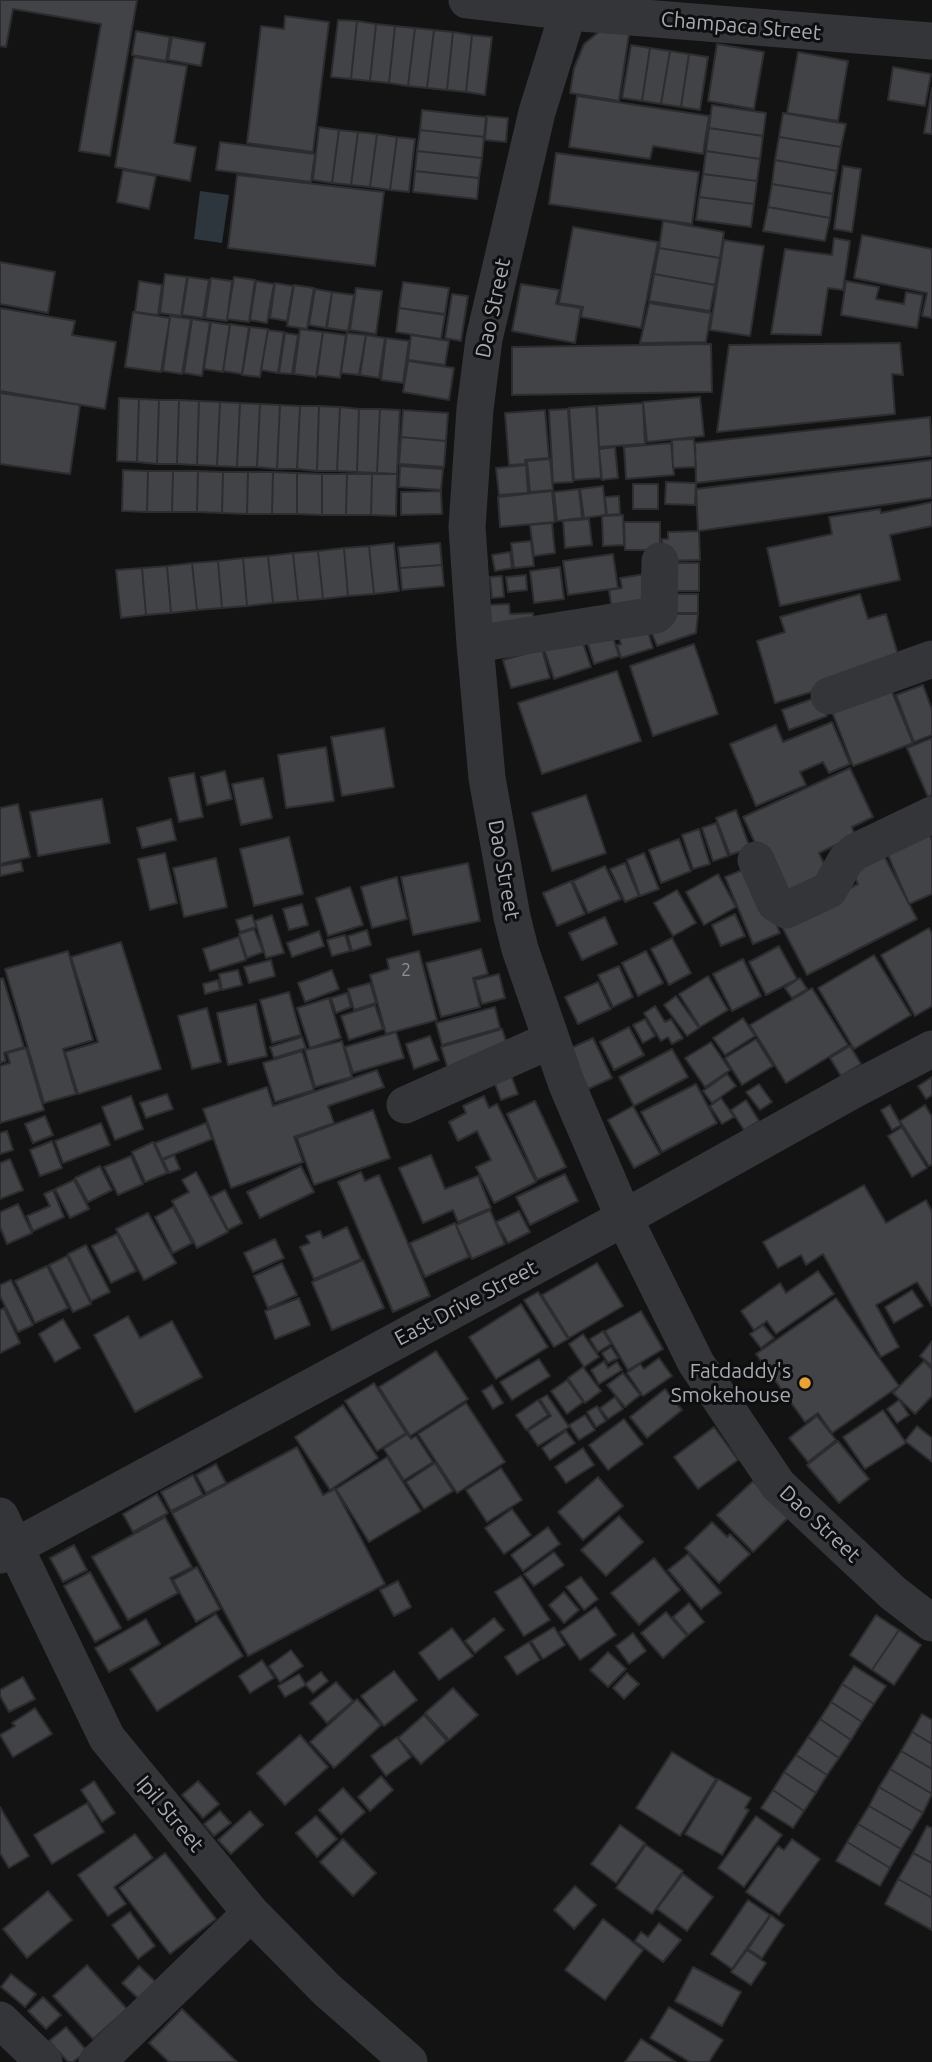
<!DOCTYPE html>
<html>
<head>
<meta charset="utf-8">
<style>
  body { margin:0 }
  canvas { display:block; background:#131314 }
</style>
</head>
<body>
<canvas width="932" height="2062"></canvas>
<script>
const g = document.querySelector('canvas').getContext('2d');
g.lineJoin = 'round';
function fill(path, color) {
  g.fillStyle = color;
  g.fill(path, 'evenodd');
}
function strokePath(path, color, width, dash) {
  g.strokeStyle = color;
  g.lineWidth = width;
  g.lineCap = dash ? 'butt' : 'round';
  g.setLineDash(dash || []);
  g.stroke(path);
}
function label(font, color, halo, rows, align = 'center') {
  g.font = font + ' Ubuntu,sans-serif';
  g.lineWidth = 6;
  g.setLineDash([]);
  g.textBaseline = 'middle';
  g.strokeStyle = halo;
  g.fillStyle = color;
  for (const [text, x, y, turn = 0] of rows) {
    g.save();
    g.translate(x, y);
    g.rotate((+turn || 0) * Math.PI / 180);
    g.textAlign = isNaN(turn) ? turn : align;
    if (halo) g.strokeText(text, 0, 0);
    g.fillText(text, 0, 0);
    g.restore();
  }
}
fill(new Path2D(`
  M 200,191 L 229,195 L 222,243 L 194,239 Z`), '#2d363c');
const building = new Path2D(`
  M 0,0 L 137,0 L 110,156 L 79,151 L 101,24 L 13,9 L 6,47 L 0,46 Z
  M 285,16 L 329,22 L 313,152 L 247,143 L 261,26 L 284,29 Z
  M 338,20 L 357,21 L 351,79 L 331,77 Z
  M 357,21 L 376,24 L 370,81 L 351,79 Z
  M 376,24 L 395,26 L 389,83 L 370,81 Z
  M 395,26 L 415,28 L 408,86 L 389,83 Z
  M 415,28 L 434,30 L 427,88 L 408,86 Z
  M 434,30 L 453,32 L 447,90 L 427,88 Z
  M 601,30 L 629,34 L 619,101 L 570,93 L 574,68 L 584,44 Z
  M 136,31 L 170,37 L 166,61 L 132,55 Z
  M 453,32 L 472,35 L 466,92 L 447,90 Z
  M 472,35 L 492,37 L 485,95 L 466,92 Z
  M 172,37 L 205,43 L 201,66 L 168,60 Z
  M 717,44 L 764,52 L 754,109 L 708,101 Z
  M 631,45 L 650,48 L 642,101 L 622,98 Z
  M 650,48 L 670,51 L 661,104 L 642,101 Z
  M 670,51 L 689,54 L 681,107 L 661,104 Z
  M 798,52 L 848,61 L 838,121 L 787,113 Z
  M 689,54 L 708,57 L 700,110 L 681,107 Z
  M 134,57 L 187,66 L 174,143 L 196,147 L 190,181 L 115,167 Z
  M 893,67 L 931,74 L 925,106 L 888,100 Z
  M 932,88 L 932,134 L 924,133 Z
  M 577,96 L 709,116 L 703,154 L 653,146 L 650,159 L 569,147 Z
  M 712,105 L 766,113 L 763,136 L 709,128 Z
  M 422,110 L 486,117 L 484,137 L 420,130 Z
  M 783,113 L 846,124 L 841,147 L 779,137 Z
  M 487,116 L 508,118 L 506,142 L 485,140 Z
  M 319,127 L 339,130 L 332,183 L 313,180 Z
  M 709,128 L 763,136 L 760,159 L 706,151 Z
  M 339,130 L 358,132 L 351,185 L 332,183 Z
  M 420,130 L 484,137 L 482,158 L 417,151 Z
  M 358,132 L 377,134 L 370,187 L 351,185 Z
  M 377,134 L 397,137 L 390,190 L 370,187 Z
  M 397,137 L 415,139 L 409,192 L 390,190 Z
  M 779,137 L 841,147 L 837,171 L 775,160 Z
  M 220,142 L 315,154 L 311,182 L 216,170 Z
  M 417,151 L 482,158 L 479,178 L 415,171 Z
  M 706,151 L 760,159 L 757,181 L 703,174 Z
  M 556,153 L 699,172 L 692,224 L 549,204 Z
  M 775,160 L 837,171 L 833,194 L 772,184 Z
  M 843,166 L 861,169 L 852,232 L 834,229 Z
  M 123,170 L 156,176 L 149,209 L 117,202 Z
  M 415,171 L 479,178 L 477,199 L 413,192 Z
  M 703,174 L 757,181 L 754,204 L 699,197 Z
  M 237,175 L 384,192 L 375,266 L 228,248 Z
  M 772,184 L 833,194 L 830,218 L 768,207 Z
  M 699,197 L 754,204 L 751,227 L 696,220 Z
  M 768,207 L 830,218 L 825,241 L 763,231 Z
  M 663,221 L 724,232 L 720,258 L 659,248 Z
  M 573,227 L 658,242 L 641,328 L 581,317 L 583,307 L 559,303 Z
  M 862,235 L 932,249 L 932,318 L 922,316 L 927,293 L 854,278 Z
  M 834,238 L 850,241 L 843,290 L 828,288 L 821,335 L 771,334 L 785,249 L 832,255 Z
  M 724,240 L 764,246 L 750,336 L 710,330 Z
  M 659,248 L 720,258 L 715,285 L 654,274 Z
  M 0,262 L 55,272 L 48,313 L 0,304 Z
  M 165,274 L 187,277 L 181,316 L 160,313 Z
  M 654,274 L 715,285 L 710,311 L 649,301 Z
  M 188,277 L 209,280 L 203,318 L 182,315 Z
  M 234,277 L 255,280 L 249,322 L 227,319 Z
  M 211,278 L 232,281 L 227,321 L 205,318 Z
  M 139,281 L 162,285 L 158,315 L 135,312 Z
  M 256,281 L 274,284 L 267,323 L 250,320 Z
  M 846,281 L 879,287 L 876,299 L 904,304 L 906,292 L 923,295 L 917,328 L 841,315 Z
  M 403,282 L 449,288 L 445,314 L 399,308 Z
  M 275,283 L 293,286 L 287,321 L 270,318 Z
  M 521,284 L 559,290 L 556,304 L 581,308 L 575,343 L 512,331 Z
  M 294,285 L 314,288 L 307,329 L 287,326 Z
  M 356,288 L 382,291 L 376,334 L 350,330 Z
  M 315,289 L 332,292 L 326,328 L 309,325 Z
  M 332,292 L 354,295 L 348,331 L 327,328 Z
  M 452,294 L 468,296 L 461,341 L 445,338 Z
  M 649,303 L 711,313 L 706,342 L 640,343 Z
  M 0,308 L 75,321 L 72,335 L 116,342 L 105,409 L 0,391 Z
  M 399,308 L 445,315 L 441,339 L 396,332 Z
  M 133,312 L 170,318 L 161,372 L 125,367 Z
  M 170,316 L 191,319 L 182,374 L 163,371 Z
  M 192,319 L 210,322 L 202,376 L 184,373 Z
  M 211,322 L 230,325 L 223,372 L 204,369 Z
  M 230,324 L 249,327 L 242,374 L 223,371 Z
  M 250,327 L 268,329 L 260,377 L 242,375 Z
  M 300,329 L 323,332 L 316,377 L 294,374 Z
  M 268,330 L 284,332 L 278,373 L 261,370 Z
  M 323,332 L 346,335 L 340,378 L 317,375 Z
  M 285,333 L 298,335 L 292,374 L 279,373 Z
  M 347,333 L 366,335 L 359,375 L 341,373 Z
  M 366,335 L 385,338 L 379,378 L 360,375 Z
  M 411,335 L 449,341 L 445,365 L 408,360 Z
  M 386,338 L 409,341 L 403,383 L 381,380 Z
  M 900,343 L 903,375 L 892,374 L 895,414 L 717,432 L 729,345 Z
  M 711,344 L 712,392 L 512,395 L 512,347 Z
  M 408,361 L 454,368 L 449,400 L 403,392 Z
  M 0,393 L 80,405 L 70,474 L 0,464 Z
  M 700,397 L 704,436 L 647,442 L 643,402 Z
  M 119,398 L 139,399 L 137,462 L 117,461 Z
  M 139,399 L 159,400 L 157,464 L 137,462 Z
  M 159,400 L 179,400 L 177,464 L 157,464 Z
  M 179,400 L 199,401 L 197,465 L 177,464 Z
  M 199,401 L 220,402 L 217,466 L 197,465 Z
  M 220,402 L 240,403 L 237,467 L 217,466 Z
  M 240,403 L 260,404 L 257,467 L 237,467 Z
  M 643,403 L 645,444 L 599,447 L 597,406 Z
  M 260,404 L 280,405 L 277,469 L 257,467 Z
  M 280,405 L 300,406 L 297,469 L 277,469 Z
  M 300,406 L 319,406 L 317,471 L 297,469 Z
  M 319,406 L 340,407 L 337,471 L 317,471 Z
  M 596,406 L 601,478 L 574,480 L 569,408 Z
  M 340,407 L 359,409 L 357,472 L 337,471 Z
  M 359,409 L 380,409 L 377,473 L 357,472 Z
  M 380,409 L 400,410 L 397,474 L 377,473 Z
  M 568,409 L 573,482 L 553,483 L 549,410 Z
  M 403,410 L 448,413 L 446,441 L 401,437 Z
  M 545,410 L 549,458 L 525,460 L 526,464 L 509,465 L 505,413 Z
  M 930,417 L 932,456 L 696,483 L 695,443 Z
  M 401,437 L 446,441 L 444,467 L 399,464 Z
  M 694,439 L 696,467 L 673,468 L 672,440 Z
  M 671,443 L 674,475 L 626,479 L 624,447 Z
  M 615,447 L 618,478 L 602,480 L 599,449 Z
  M 550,459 L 553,490 L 530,492 L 527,461 Z
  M 932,460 L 932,498 L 698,531 L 696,489 Z
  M 526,465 L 528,493 L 499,495 L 496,468 Z
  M 400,466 L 443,469 L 441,490 L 399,487 Z
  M 123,470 L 148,471 L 147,512 L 122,511 Z
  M 148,471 L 173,471 L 172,512 L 147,512 Z
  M 173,471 L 198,471 L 197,512 L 172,512 Z
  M 198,471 L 223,472 L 222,513 L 197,512 Z
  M 223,472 L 248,472 L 247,514 L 222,513 Z
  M 248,472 L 273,472 L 272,514 L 247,514 Z
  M 273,472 L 297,473 L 297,514 L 272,514 Z
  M 297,473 L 322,474 L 322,515 L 297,514 Z
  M 322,474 L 347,474 L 346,515 L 322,515 Z
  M 347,474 L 372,474 L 371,515 L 346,515 Z
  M 372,474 L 397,474 L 396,516 L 371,515 Z
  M 666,482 L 696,483 L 695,505 L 665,504 Z
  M 633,484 L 658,484 L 658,509 L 633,509 Z
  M 603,486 L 606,515 L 584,518 L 580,489 Z
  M 579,489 L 582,518 L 557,521 L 554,492 Z
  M 441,491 L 442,514 L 401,515 L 401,492 Z
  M 552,491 L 555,522 L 500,527 L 498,497 Z
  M 619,496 L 620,514 L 607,515 L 605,497 Z
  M 932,502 L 932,526 L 890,535 L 900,580 L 780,606 L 767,548 L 832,534 L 829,517 L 880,509 L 881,513 Z
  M 623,515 L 624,545 L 603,546 L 602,516 Z
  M 589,519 L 592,545 L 565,548 L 563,521 Z
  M 624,522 L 660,522 L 660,550 L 625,550 Z
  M 552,523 L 555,553 L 534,556 L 530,525 Z
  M 699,531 L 700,560 L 663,561 L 662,539 L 668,539 L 668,532 Z
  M 531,541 L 534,566 L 514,568 L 511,543 Z
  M 394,543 L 399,591 L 374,594 L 369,546 Z
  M 440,543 L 442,565 L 400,568 L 398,547 Z
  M 369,546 L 374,594 L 348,596 L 344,548 Z
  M 344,548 L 348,596 L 323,599 L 318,551 Z
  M 318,551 L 323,599 L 298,601 L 293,553 Z
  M 510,552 L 512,568 L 495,571 L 492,555 Z
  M 293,553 L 298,601 L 273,603 L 268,556 Z
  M 613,554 L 618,588 L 568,595 L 563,561 Z
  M 268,556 L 273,603 L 247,606 L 243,558 Z
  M 243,558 L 247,606 L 222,608 L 218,561 Z
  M 218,561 L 222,608 L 197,610 L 192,563 Z
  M 192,563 L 197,610 L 171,613 L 167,566 Z
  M 665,563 L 699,563 L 699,591 L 665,591 Z
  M 442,565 L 444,586 L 402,590 L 400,568 Z
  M 167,566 L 171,613 L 146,615 L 142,568 Z
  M 560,567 L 564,599 L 534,603 L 530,571 Z
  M 142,568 L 146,615 L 121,618 L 116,570 Z
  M 652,573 L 658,611 L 613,617 L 609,590 L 622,588 L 620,578 Z
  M 526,575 L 527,590 L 508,592 L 506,577 Z
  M 502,576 L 504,597 L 492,598 L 490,577 Z
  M 677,594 L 698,594 L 698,613 L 676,613 Z
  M 860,594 L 868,619 L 886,614 L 901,665 L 775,703 L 757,641 L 785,632 L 780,617 Z
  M 509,604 L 510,614 L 533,613 L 534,630 L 489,633 L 487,605 Z
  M 676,614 L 698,614 L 696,633 L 657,646 L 647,621 Z
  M 644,618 L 653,648 L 621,658 L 617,645 L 621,644 L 615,628 Z
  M 610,628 L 619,656 L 594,664 L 585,635 Z
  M 579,631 L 591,667 L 554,679 L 542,643 Z
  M 694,644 L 718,714 L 653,736 L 630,666 Z
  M 542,649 L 550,678 L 511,688 L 503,660 Z
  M 617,671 L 641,741 L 542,774 L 518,703 Z
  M 888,682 L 913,743 L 853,766 L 829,704 Z
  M 923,685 L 932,710 L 932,735 L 914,742 L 896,695 Z
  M 820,696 L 827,716 L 789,730 L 782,710 Z
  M 832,722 L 850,764 L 829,773 L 823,762 L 800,772 L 806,785 L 756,806 L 730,744 L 776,725 L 783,742 Z
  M 384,728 L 394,787 L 342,796 L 331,737 Z
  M 932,738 L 932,795 L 928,797 L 907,748 Z
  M 326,747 L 334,801 L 286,808 L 278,755 Z
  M 850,768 L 873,817 L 852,827 L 855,836 L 819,853 L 832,881 L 783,903 L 743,817 Z
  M 225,771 L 232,799 L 207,805 L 201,777 Z
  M 194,773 L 203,817 L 179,822 L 169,778 Z
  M 263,778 L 272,818 L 241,825 L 232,784 Z
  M 586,795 L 606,853 L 552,871 L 532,813 Z
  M 102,799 L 110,843 L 38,856 L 30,812 Z
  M 18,804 L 30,857 L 0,864 L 0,808 Z
  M 736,810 L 750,848 L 730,855 L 716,818 Z
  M 171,819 L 176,840 L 142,848 L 137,828 Z
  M 716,823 L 728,856 L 713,861 L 702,828 Z
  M 699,829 L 710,864 L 693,869 L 682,835 Z
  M 929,834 L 932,840 L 932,894 L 909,904 L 887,853 Z
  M 289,837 L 303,894 L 254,906 L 240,849 Z
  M 679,839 L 691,871 L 661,883 L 649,850 Z
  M 882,852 L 917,919 L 807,975 L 780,923 L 858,884 L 850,868 Z
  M 165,853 L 177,903 L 150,910 L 138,859 Z
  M 644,853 L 659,889 L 640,896 L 627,860 Z
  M 216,858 L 227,907 L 184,917 L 173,868 Z
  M 21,862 L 23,871 L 0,876 L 0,866 Z
  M 468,863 L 480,921 L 413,935 L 401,877 Z
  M 625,863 L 639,896 L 625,902 L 610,869 Z
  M 605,866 L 621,899 L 588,913 L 573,881 Z
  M 752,866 L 780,933 L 753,944 L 725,877 Z
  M 718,874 L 736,907 L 704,925 L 686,892 Z
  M 397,877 L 407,919 L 372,928 L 361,887 Z
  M 571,881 L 585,914 L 557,926 L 543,893 Z
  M 350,887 L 363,925 L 328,936 L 316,898 Z
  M 677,890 L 696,923 L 673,936 L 654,903 Z
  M 302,904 L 308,925 L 289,930 L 283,909 Z
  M 735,914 L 745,936 L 721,946 L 712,925 Z
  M 252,915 L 256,927 L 240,932 L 236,920 Z
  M 272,915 L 284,953 L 266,958 L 255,921 Z
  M 605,917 L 617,944 L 582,960 L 569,933 Z
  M 929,928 L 932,934 L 932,1006 L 915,1016 L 881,955 Z
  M 254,929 L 263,952 L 247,958 L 239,934 Z
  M 367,930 L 371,945 L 352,951 L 348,936 Z
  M 319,931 L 324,946 L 292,957 L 287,943 Z
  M 345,935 L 350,951 L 332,956 L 327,940 Z
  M 239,937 L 246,960 L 210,971 L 203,949 Z
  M 672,938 L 691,973 L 669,985 L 651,949 Z
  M 121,942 L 161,1069 L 78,1094 L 65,1052 L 98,1042 L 71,957 Z
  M 779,946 L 797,979 L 766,995 L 749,962 Z
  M 481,949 L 488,974 L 473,978 L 480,1007 L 441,1017 L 426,963 Z
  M 68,951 L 93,1040 L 63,1049 L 76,1094 L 44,1103 L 5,969 Z
  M 419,951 L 437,1020 L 386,1034 L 370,975 L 389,969 L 387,959 Z
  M 646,951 L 663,983 L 638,996 L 622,963 Z
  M 874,955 L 911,1015 L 854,1049 L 818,988 Z
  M 743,959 L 761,996 L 732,1011 L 713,974 Z
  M 271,960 L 275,976 L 249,983 L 244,967 Z
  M 619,966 L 633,997 L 613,1007 L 598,975 Z
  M 238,970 L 242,985 L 222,990 L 219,974 Z
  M 332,970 L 339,989 L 305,1002 L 298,983 Z
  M 499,974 L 505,998 L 482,1004 L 475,980 Z
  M 708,976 L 728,1010 L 700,1027 L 679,994 Z
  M 3,978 L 24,1047 L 4,1053 L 6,1061 L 0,1063 L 0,979 Z
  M 800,978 L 807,989 L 792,998 L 785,988 Z
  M 218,980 L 220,990 L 205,994 L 203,984 Z
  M 598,982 L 611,1009 L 578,1024 L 565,997 Z
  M 370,983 L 376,1003 L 354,1010 L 348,989 Z
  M 812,988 L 848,1045 L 786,1083 L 750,1025 Z
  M 289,992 L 301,1035 L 272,1043 L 260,1000 Z
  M 347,993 L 351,1007 L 336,1013 L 331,998 Z
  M 676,996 L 699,1028 L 687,1036 L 664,1005 Z
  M 329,998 L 341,1038 L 310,1048 L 297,1008 Z
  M 256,1004 L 267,1056 L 228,1065 L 217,1013 Z
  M 375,1005 L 383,1029 L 349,1040 L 341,1016 Z
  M 655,1006 L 665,1022 L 671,1019 L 683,1038 L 672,1044 L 668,1037 L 661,1041 L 644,1013 Z
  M 495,1007 L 500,1028 L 442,1045 L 436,1023 Z
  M 207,1008 L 221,1062 L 192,1069 L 178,1016 Z
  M 743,1018 L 755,1036 L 725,1055 L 713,1038 Z
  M 645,1019 L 655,1036 L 643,1043 L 633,1025 Z
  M 629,1027 L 644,1055 L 614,1070 L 600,1042 Z
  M 502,1029 L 510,1053 L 451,1079 L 441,1047 Z
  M 396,1032 L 404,1058 L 353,1073 L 345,1047 Z
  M 430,1036 L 439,1060 L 414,1069 L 406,1044 Z
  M 302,1037 L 306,1048 L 274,1058 L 270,1047 Z
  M 593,1038 L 612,1078 L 588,1089 L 569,1049 Z
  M 756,1039 L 773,1066 L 742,1085 L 725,1058 Z
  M 342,1041 L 352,1077 L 315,1087 L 305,1050 Z
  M 711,1042 L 730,1070 L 705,1087 L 685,1058 Z
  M 850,1046 L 861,1064 L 841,1076 L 830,1058 Z
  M 26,1048 L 44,1110 L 0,1123 L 0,1066 L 10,1063 L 7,1053 Z
  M 672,1049 L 688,1077 L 634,1106 L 619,1077 Z
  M 302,1051 L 314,1090 L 275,1102 L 263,1063 Z
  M 377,1070 L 384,1087 L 328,1106 L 334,1123 L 294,1137 L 303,1162 L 231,1188 L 203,1109 L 267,1087 L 273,1106 Z
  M 727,1074 L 736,1086 L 712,1103 L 703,1091 Z
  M 511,1075 L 518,1094 L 501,1100 L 494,1081 Z
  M 932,1077 L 932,1095 L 926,1099 L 918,1086 Z
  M 696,1084 L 717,1123 L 662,1152 L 641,1112 Z
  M 759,1084 L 772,1102 L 760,1110 L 746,1092 Z
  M 167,1094 L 173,1109 L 146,1118 L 140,1103 Z
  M 131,1096 L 143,1129 L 115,1140 L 102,1107 Z
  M 484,1096 L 489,1108 L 497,1104 L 536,1182 L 494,1203 L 476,1167 L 491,1160 L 477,1131 L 458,1141 L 449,1122 L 466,1113 L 463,1106 Z
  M 721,1098 L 734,1117 L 722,1124 L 710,1106 Z
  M 746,1100 L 759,1121 L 744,1130 L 731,1110 Z
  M 535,1101 L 566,1167 L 537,1180 L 507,1114 Z
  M 890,1105 L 901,1125 L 892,1130 L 881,1110 Z
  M 925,1105 L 932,1117 L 932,1164 L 929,1166 L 900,1121 Z
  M 633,1106 L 660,1154 L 634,1168 L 608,1120 Z
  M 373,1110 L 390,1158 L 314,1185 L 297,1138 Z
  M 45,1116 L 53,1135 L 33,1143 L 25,1124 Z
  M 101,1123 L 110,1145 L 63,1163 L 55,1141 Z
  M 206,1123 L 212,1139 L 162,1159 L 155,1143 Z
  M 902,1127 L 927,1168 L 912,1177 L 888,1136 Z
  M 7,1131 L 13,1150 L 0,1154 L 0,1133 Z
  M 52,1141 L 62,1168 L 40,1176 L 30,1150 Z
  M 153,1142 L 167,1173 L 145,1182 L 132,1152 Z
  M 174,1155 L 180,1169 L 169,1173 L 163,1160 Z
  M 431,1155 L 445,1189 L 478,1176 L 491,1208 L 458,1222 L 453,1210 L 423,1223 L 399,1168 Z
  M 131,1156 L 143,1184 L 118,1195 L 104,1167 Z
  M 10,1159 L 23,1190 L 0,1199 L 0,1163 Z
  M 100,1166 L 112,1190 L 88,1202 L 75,1178 Z
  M 301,1166 L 314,1192 L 260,1218 L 247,1192 Z
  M 196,1172 L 228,1232 L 197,1248 L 172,1201 L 189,1192 L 182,1180 Z
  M 361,1172 L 365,1181 L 379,1175 L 430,1296 L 393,1312 L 338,1182 Z
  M 565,1174 L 578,1201 L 530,1225 L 516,1197 Z
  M 74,1180 L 89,1209 L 70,1218 L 55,1189 Z
  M 864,1185 L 886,1223 L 926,1200 L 932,1212 L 932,1306 L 917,1282 L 876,1305 L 899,1347 L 881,1357 L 823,1254 L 806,1265 L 801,1255 L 778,1268 L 763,1242 Z
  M 53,1190 L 64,1217 L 33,1231 L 27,1216 L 50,1206 L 44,1194 Z
  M 225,1190 L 242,1223 L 228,1230 L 211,1197 Z
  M 18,1204 L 32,1233 L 7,1244 L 0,1227 L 0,1212 Z
  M 173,1207 L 192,1243 L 173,1253 L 155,1217 Z
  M 490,1210 L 505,1244 L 472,1259 L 456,1225 Z
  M 519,1211 L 530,1232 L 508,1243 L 496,1222 Z
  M 148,1213 L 176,1263 L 144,1280 L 116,1229 Z
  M 455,1223 L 469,1257 L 425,1277 L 410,1243 Z
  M 347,1227 L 361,1259 L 314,1279 L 300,1247 L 310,1243 L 306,1236 L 320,1231 L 323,1238 Z
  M 117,1234 L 136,1271 L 111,1283 L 92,1246 Z
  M 275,1239 L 284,1258 L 253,1272 L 244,1253 Z
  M 86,1245 L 110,1292 L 91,1301 L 68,1254 Z
  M 67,1256 L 91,1304 L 73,1312 L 49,1265 Z
  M 363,1260 L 384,1308 L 332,1330 L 312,1282 Z
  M 282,1263 L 297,1295 L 268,1308 L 254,1276 Z
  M 597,1263 L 623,1306 L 569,1338 L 542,1295 Z
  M 47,1266 L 68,1308 L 35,1323 L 15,1281 Z
  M 818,1271 L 834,1294 L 776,1334 L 767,1321 L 754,1330 L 741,1311 L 780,1283 L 786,1293 Z
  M 11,1280 L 33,1325 L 18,1332 L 0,1296 L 0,1285 Z
  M 912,1290 L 923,1306 L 894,1323 L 885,1307 Z
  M 538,1292 L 568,1339 L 554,1347 L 524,1300 Z
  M 299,1298 L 310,1325 L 275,1339 L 265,1311 Z
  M 836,1298 L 899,1386 L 832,1433 L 818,1413 L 805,1422 L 756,1354 Z
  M 521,1304 L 548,1347 L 496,1379 L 469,1337 Z
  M 4,1308 L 20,1343 L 0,1353 L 0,1310 Z
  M 641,1311 L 663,1349 L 628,1370 L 605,1331 Z
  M 128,1316 L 140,1338 L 172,1321 L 202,1377 L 135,1412 L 94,1335 Z
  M 63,1319 L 80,1348 L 55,1362 L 39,1334 Z
  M 763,1325 L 774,1338 L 761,1348 L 750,1334 Z
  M 603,1331 L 611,1344 L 598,1352 L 590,1339 Z
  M 583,1334 L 599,1357 L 584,1367 L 569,1344 Z
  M 932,1341 L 932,1366 L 920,1356 Z
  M 611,1347 L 618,1358 L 608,1363 L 602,1353 Z
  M 436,1351 L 468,1399 L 410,1436 L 379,1387 Z
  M 659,1358 L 672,1376 L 643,1396 L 627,1373 L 640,1364 L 644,1369 Z
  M 539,1359 L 550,1376 L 512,1400 L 500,1382 Z
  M 604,1361 L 608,1368 L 617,1362 L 622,1370 L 599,1384 L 591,1370 Z
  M 924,1361 L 932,1369 L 932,1396 L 915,1414 L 893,1393 Z
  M 583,1367 L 601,1391 L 585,1403 L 568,1378 Z
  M 623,1373 L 640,1395 L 625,1407 L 607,1385 Z
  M 567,1380 L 583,1402 L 567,1414 L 551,1391 Z
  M 374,1383 L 406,1433 L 377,1451 L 345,1401 Z
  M 492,1385 L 503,1403 L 493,1409 L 482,1391 Z
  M 665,1389 L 682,1410 L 647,1438 L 630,1417 Z
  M 547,1395 L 569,1427 L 538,1446 L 528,1431 L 551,1416 L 540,1399 Z
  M 615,1397 L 623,1409 L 608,1419 L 600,1408 Z
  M 538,1400 L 548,1415 L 526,1430 L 516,1415 Z
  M 899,1400 L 909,1415 L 897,1423 L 887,1409 Z
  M 466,1403 L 505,1462 L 457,1493 L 418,1434 Z
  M 343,1405 L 378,1458 L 330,1490 L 295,1437 Z
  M 597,1406 L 606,1421 L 596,1427 L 587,1412 Z
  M 883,1410 L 906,1443 L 865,1469 L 843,1437 Z
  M 585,1415 L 595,1430 L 579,1440 L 569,1425 Z
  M 817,1416 L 836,1440 L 808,1462 L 789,1438 Z
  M 624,1419 L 643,1444 L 608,1470 L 589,1445 Z
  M 917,1426 L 932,1438 L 932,1462 L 905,1441 Z
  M 714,1427 L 738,1460 L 698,1489 L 674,1457 Z
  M 566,1431 L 575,1443 L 550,1460 L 542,1448 Z
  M 407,1434 L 411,1439 L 416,1436 L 433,1462 L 404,1480 L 384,1449 Z
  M 838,1441 L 869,1479 L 839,1503 L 807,1465 Z
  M 297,1447 L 323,1495 L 335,1489 L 385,1584 L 248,1656 L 172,1513 Z
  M 583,1448 L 594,1465 L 566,1483 L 555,1467 Z
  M 387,1457 L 421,1511 L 369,1542 L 336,1489 Z
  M 435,1463 L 453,1491 L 424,1509 L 406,1482 Z
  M 216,1464 L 226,1483 L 206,1493 L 196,1475 Z
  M 501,1468 L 522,1500 L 487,1522 L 466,1490 Z
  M 193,1475 L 203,1495 L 171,1511 L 161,1492 Z
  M 598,1477 L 623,1506 L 583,1540 L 558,1512 Z
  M 753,1481 L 789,1517 L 753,1552 L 717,1515 Z
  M 157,1494 L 168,1513 L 133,1532 L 123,1514 Z
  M 512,1509 L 531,1535 L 504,1554 L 485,1528 Z
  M 619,1516 L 643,1542 L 606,1576 L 581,1550 Z
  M 165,1517 L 192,1567 L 170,1578 L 178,1593 L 128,1620 L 92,1557 Z
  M 712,1522 L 727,1537 L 730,1534 L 750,1554 L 719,1583 L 685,1548 Z
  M 548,1527 L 560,1544 L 523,1571 L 511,1555 Z
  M 74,1545 L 87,1570 L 63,1582 L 50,1558 Z
  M 554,1552 L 564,1565 L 534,1586 L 524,1574 Z
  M 688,1554 L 721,1593 L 701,1609 L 668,1570 Z
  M 654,1558 L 680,1590 L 639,1625 L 611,1593 Z
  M 197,1567 L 220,1609 L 196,1622 L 173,1580 Z
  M 90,1572 L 121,1628 L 95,1642 L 64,1586 Z
  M 521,1576 L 550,1620 L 524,1636 L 495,1592 Z
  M 581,1577 L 598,1599 L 584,1610 L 566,1587 Z
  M 398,1581 L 411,1607 L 394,1616 L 380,1590 Z
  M 564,1592 L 579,1610 L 564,1623 L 549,1605 Z
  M 689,1603 L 704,1622 L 688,1635 L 673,1617 Z
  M 596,1607 L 616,1635 L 580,1660 L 560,1632 Z
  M 666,1612 L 687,1636 L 663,1658 L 641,1633 Z
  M 216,1614 L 243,1656 L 157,1711 L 130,1669 Z
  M 876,1615 L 899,1630 L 872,1670 L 850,1655 Z
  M 494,1618 L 504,1630 L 475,1653 L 465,1641 Z
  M 146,1619 L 160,1644 L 109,1672 L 95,1648 Z
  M 554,1627 L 565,1645 L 543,1659 L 531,1641 Z
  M 452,1628 L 473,1656 L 439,1680 L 419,1653 Z
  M 899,1630 L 921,1645 L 894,1685 L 872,1670 Z
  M 633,1633 L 646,1651 L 629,1664 L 616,1646 Z
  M 529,1642 L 540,1660 L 517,1675 L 505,1657 Z
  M 291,1650 L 303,1666 L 280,1682 L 269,1666 Z
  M 608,1652 L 626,1669 L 608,1687 L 590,1670 Z
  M 262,1660 L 274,1678 L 250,1693 L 239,1676 Z
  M 854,1666 L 886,1686 L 874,1704 L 842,1684 Z
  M 394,1671 L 417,1700 L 384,1726 L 361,1696 Z
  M 321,1672 L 328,1681 L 313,1693 L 305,1684 Z
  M 627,1673 L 639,1684 L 624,1699 L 613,1688 Z
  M 299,1674 L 306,1685 L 285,1697 L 278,1686 Z
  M 23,1677 L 35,1699 L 9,1712 L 0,1696 L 0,1690 Z
  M 336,1682 L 353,1701 L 327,1723 L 310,1703 Z
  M 842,1684 L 874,1704 L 862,1722 L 831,1702 Z
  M 453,1688 L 478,1715 L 449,1740 L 425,1713 Z
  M 357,1699 L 381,1725 L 334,1768 L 310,1742 Z
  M 831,1702 L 862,1722 L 851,1740 L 820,1719 Z
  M 35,1708 L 52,1734 L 13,1757 L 0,1735 L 15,1726 L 12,1723 Z
  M 922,1714 L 932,1720 L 932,1744 L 912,1732 Z
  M 424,1715 L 447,1741 L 421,1764 L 398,1738 Z
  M 820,1719 L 851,1740 L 839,1758 L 808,1737 Z
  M 912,1732 L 932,1744 L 932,1769 L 901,1751 Z
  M 300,1735 L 328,1767 L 285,1805 L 257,1773 Z
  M 397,1737 L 411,1757 L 386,1776 L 371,1756 Z
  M 808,1737 L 839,1758 L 827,1775 L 796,1755 Z
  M 901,1751 L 932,1769 L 932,1794 L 890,1769 Z
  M 672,1752 L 716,1779 L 680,1836 L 636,1808 Z
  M 796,1755 L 827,1775 L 816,1793 L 784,1772 Z
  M 890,1769 L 932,1794 L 923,1813 L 879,1787 Z
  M 784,1772 L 816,1793 L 804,1811 L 773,1790 Z
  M 381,1776 L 393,1790 L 370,1811 L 358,1797 Z
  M 718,1779 L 751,1798 L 745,1808 L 749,1810 L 722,1855 L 685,1834 Z
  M 94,1781 L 115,1813 L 102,1822 L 81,1790 Z
  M 198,1781 L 219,1804 L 203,1818 L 182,1795 Z
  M 879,1787 L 923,1813 L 912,1831 L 869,1806 Z
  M 343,1788 L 365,1812 L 341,1834 L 319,1810 Z
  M 773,1790 L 804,1811 L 793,1828 L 761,1808 Z
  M 87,1803 L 104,1832 L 52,1864 L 34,1835 Z
  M 869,1806 L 912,1831 L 901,1849 L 858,1824 Z
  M 0,1807 L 29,1856 L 9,1868 L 0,1853 Z
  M 220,1811 L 231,1823 L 214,1836 L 204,1824 Z
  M 250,1811 L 263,1825 L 231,1854 L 218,1840 Z
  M 316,1816 L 337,1839 L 317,1857 L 296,1833 Z
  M 756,1816 L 782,1835 L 744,1887 L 718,1868 Z
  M 858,1824 L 901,1849 L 890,1868 L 847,1842 Z
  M 620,1825 L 645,1843 L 616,1883 L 591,1864 Z
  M 927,1826 L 932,1828 L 932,1863 L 913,1853 Z
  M 135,1834 L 153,1858 L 114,1887 L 126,1904 L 108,1916 L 78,1875 Z
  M 343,1839 L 376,1873 L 353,1896 L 320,1862 Z
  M 792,1839 L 820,1859 L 779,1915 L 746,1892 L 778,1846 L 784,1850 Z
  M 847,1842 L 890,1868 L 880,1886 L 836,1861 Z
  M 646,1845 L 683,1871 L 652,1914 L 616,1888 Z
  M 165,1853 L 216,1919 L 170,1954 L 119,1888 Z
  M 913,1853 L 932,1863 L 932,1898 L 898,1879 Z
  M 683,1874 L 713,1897 L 687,1931 L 657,1909 Z
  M 898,1879 L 932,1898 L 932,1930 L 885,1904 Z
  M 575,1886 L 596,1905 L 574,1929 L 554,1910 Z
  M 48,1891 L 72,1920 L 27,1958 L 3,1929 Z
  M 748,1900 L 770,1915 L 732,1969 L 711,1954 Z
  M 130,1912 L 155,1946 L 138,1959 L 112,1925 Z
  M 771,1915 L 784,1925 L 762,1958 L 748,1949 Z
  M 603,1919 L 643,1950 L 605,2000 L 565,1970 Z
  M 659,1923 L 681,1940 L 663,1962 L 635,1941 L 641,1932 L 648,1937 Z
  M 747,1950 L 766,1963 L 751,1985 L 731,1972 Z
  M 87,1965 L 127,2009 L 93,2039 L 53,1996 Z
  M 139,1966 L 160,1986 L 143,2003 L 122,1983 Z
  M 693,1967 L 741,1992 L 722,2026 L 675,2001 Z
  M 11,1974 L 36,1994 L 25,2007 L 1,1987 Z
  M 43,1997 L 61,2015 L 46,2029 L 28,2011 Z
  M 669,2007 L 723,2040 L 709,2062 L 690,2062 L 650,2038 Z
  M 182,2009 L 237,2062 L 169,2062 L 149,2043 Z
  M 66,2027 L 87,2051 L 73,2062 L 68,2062 L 49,2041 Z
  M 641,2039 L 676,2062 L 625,2062 Z`);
fill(building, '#424347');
strokePath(building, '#2d2d30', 2);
strokePath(new Path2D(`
  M 467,0 L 569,12 L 932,41
  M 572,0 L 537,112 L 484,339 L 475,409 L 467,527 L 475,644 L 487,778 L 512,917 L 520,949 L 567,1085 L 624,1218 L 696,1363 L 778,1485 L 893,1593 L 932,1623
  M 475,644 L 656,615 L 659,612 L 660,561
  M 829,696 L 932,659
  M 756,860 L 775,903 L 786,910 L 829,890 L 846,860 L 855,852 L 932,815
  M 405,1105 L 551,1040
  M 0,1516 L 107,1738 L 251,1913 L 327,1990 L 409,2062
  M 0,1555 L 624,1218 L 853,1090 L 932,1049
  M 0,2020 L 44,2062
  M 97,2062 L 251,1913`), '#343539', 37);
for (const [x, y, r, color] of [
  [805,1383,7,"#e8a137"]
]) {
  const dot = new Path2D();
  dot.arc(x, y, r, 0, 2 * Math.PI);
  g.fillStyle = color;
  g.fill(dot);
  strokePath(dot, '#0e0e0f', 2.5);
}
label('18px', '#8c9099', null, [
  ["2",406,970]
]);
label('21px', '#a5aab4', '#0e0e0f', [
  ["Champaca Street",741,26,5],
  ["Dao Street",493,308,-78],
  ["Dao Street",504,870,80],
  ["East Drive Street",466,1303,-28],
  ["Dao Street",820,1524,43],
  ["Ipil Street",170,1814,50]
]);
label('21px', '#a5aab4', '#0e0e0f', [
  ["Fatdaddy's",791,1371],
  ["Smokehouse",791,1395]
], 'right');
</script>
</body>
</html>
